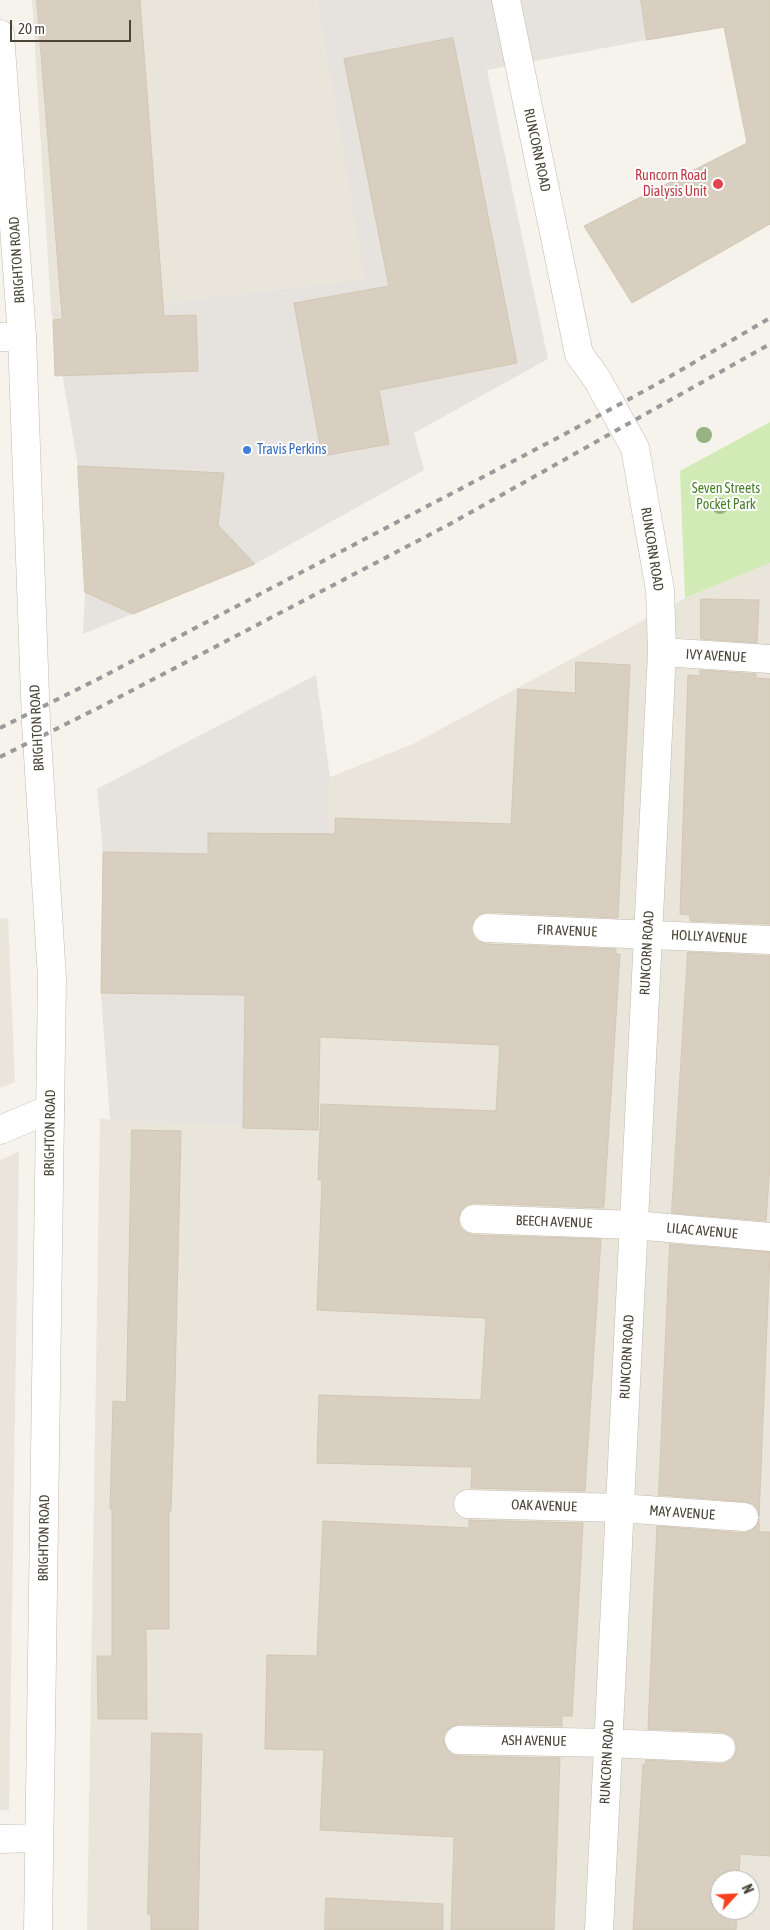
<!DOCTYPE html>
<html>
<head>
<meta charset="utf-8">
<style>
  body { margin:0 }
  #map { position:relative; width:770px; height:1930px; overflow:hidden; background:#f6f3ec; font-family:"Asap Condensed",sans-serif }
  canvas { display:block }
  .north { position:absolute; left:710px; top:1870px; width:50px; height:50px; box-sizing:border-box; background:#fff; border:1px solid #b7b4b0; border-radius:50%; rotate:65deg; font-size:14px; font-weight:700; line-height:20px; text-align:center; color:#4b4439 }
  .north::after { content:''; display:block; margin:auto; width:18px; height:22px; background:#fc3f1d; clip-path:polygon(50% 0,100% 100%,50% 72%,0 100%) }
  .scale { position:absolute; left:10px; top:20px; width:121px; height:22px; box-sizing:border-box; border:2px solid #4b4439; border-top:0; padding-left:6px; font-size:15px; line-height:18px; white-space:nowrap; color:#4b4439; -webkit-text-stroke:4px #fff; paint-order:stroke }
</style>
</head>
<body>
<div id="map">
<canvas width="770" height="1930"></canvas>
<div class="north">N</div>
<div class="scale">20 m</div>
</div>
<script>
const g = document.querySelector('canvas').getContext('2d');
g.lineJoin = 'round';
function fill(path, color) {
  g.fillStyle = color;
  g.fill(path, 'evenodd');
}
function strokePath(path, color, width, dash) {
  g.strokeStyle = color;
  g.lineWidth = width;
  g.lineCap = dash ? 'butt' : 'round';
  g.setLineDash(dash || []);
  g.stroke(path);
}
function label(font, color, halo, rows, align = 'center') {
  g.font = font + ' "Asap Condensed",sans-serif';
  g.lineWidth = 4;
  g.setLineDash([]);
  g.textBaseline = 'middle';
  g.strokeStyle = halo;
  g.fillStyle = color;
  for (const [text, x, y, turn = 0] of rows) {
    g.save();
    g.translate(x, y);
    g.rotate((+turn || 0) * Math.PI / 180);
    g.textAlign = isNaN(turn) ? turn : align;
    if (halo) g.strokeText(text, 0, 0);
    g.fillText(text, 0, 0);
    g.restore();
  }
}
fill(new Path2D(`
  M 32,0 L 317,0 L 366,279 L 163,303 L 62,311 L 51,309 Z
  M 770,563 L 770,1930 L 87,1930 L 100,1118 L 110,1120 L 314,1130 L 330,777 L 415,743 L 685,598 ZM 720,1880 L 750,1880 L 750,1910 L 720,1910 Z
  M 8,918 L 15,1082 L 0,1088 L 0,919 Z
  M 19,1152 L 9,1810 L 0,1810 L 0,1160 Z`), '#eae5da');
fill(new Path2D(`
  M 317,0 L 770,0 L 770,20 L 647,40 L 487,70 L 548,359 L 414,433 L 424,470 L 255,564 L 83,634 L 85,592 L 78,466 L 51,309 L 62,311 L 163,303 L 365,279 Z
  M 316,675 L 330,777 L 328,875 L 314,1130 L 110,1120 L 101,993 L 103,852 L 97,789 Z`), '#e6e2dd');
fill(new Path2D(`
  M 770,422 L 770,563 L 685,598 L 680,471 Z`), '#d2eab5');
const building = new Path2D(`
  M 37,0 L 140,0 L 164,316 L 196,315 L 198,371 L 55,376 L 53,320 L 62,319 Z
  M 641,0 L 770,0 L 770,224 L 632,303 L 584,226 L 747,143 L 724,27 L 647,40 Z
  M 453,38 L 517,363 L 379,390 L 389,444 L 322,456 L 294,303 L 389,286 L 344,59 Z
  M 78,466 L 224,473 L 218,525 L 255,564 L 133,614 L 85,592 Z
  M 701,599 L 759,600 L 757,643 L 701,639 Z
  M 576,662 L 630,665 L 618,918 L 488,912 L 480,914 L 474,919 L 471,928 L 473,936 L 478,941 L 486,944 L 616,949 L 616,954 L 620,954 L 604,1204 L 603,1208 L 475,1203 L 467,1205 L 461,1210 L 458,1219 L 460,1227 L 465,1232 L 473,1235 L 601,1239 L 585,1491 L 471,1488 L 472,1467 L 317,1463 L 319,1395 L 481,1400 L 486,1318 L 317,1310 L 322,1180 L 318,1180 L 321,1104 L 496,1111 L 500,1045 L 320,1037 L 318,1130 L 243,1128 L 245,995 L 101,993 L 103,852 L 208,854 L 208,833 L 335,834 L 335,818 L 511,824 L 518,689 L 575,693 Z
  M 700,670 L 756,674 L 756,678 L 770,679 L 770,924 L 690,921 L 690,915 L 680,914 L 688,675 L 700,676 Z
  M 688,952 L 770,956 L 770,1164 L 766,1221 L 672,1213 Z
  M 132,1130 L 181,1131 L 175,1383 L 171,1511 L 169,1511 L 169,1629 L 146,1629 L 147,1719 L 98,1719 L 97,1656 L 112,1656 L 112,1509 L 110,1509 L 113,1401 L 126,1402 Z
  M 670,1244 L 770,1252 L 759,1517 L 758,1510 L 753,1504 L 746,1502 L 659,1495 Z
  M 759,1519 L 759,1532 L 770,1532 L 770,1856 L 740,1854 L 739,1880 L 720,1880 L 720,1910 L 737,1910 L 736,1930 L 633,1930 L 643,1764 L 645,1765 L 646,1760 L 721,1764 L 729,1762 L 734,1757 L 737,1749 L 735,1740 L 730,1735 L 722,1732 L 648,1729 L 657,1526 L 743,1533 L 751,1531 L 757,1525 Z
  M 469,1520 L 583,1523 L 572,1716 L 562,1716 L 562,1726 L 459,1724 L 451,1727 L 445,1732 L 443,1739 L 446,1748 L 451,1754 L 458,1756 L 560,1758 L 554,1930 L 451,1930 L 454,1837 L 320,1830 L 324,1750 L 265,1749 L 267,1655 L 317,1656 L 323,1521 L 469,1528 Z
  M 152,1733 L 202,1734 L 198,1930 L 151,1930 L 151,1914 L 148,1914 Z
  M 326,1898 L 443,1904 L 443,1930 L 325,1930 Z`);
fill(building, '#d8cfc1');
strokePath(building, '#d3c7b4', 1);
const minor = new Path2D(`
  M 506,0 L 579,354 L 597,379 L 635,448 L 660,590 L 662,652 L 599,1930
  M 0,337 L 22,337
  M 662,652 L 770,659
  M 487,928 L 770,940
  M 0,1130 L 50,1109
  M 474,1219 L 634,1225 L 770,1237
  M 468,1504 L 620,1508 L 744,1517
  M 459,1740 L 608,1743 L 721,1748
  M 0,1839 L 39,1838`);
const tertiary = new Path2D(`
  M 0,34 L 22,337 L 36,723 L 52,978 L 38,1930`);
strokePath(minor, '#c2bbae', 29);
strokePath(tertiary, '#c2bbae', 29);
strokePath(minor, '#fff', 28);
strokePath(tertiary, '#fff', 28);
strokePath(new Path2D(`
  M 0,728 L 100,678 L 563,435 L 657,384 L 770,318
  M 0,757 L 106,704 L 450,524 L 770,344`), '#9a9a9a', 4, [6, 6]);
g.fillStyle = '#97b381';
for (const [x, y] of [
  [704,435],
  [720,506]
]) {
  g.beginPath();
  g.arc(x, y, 8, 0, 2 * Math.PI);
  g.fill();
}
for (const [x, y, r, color] of [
  [718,184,6,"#e0444e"],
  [247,450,5,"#3f7fe0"]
]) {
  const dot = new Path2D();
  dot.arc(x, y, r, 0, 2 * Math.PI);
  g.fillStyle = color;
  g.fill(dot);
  strokePath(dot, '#fff', 2);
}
label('14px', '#4b4439', '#fff', [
  ["RUNCORN ROAD",537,150,78],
  ["BRIGHTON ROAD",17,260,-94],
  ["RUNCORN ROAD",652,549,81],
  ["IVY AVENUE",716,656,3],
  ["BRIGHTON ROAD",37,728,-93],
  ["FIR AVENUE",567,931,2],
  ["HOLLY AVENUE",709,937,3],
  ["RUNCORN ROAD",647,953,-87],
  ["BRIGHTON ROAD",50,1133,-89],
  ["BEECH AVENUE",554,1222,2],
  ["LILAC AVENUE",702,1231,5],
  ["RUNCORN ROAD",627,1357,-87],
  ["OAK AVENUE",544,1506,2],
  ["MAY AVENUE",682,1513,4],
  ["BRIGHTON ROAD",44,1538,-89],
  ["ASH AVENUE",534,1741,1],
  ["RUNCORN ROAD",607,1762,-87]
]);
label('14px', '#be3a42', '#fff', [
  ["Runcorn Road",707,176],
  ["Dialysis Unit",707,192]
], 'right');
label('14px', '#366cbe', '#fff', [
  ["Travis Perkins",257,450]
], 'left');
label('14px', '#4a7f2a', '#fff', [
  ["Seven Streets",726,489],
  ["Pocket Park",726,505]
]);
</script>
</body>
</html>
